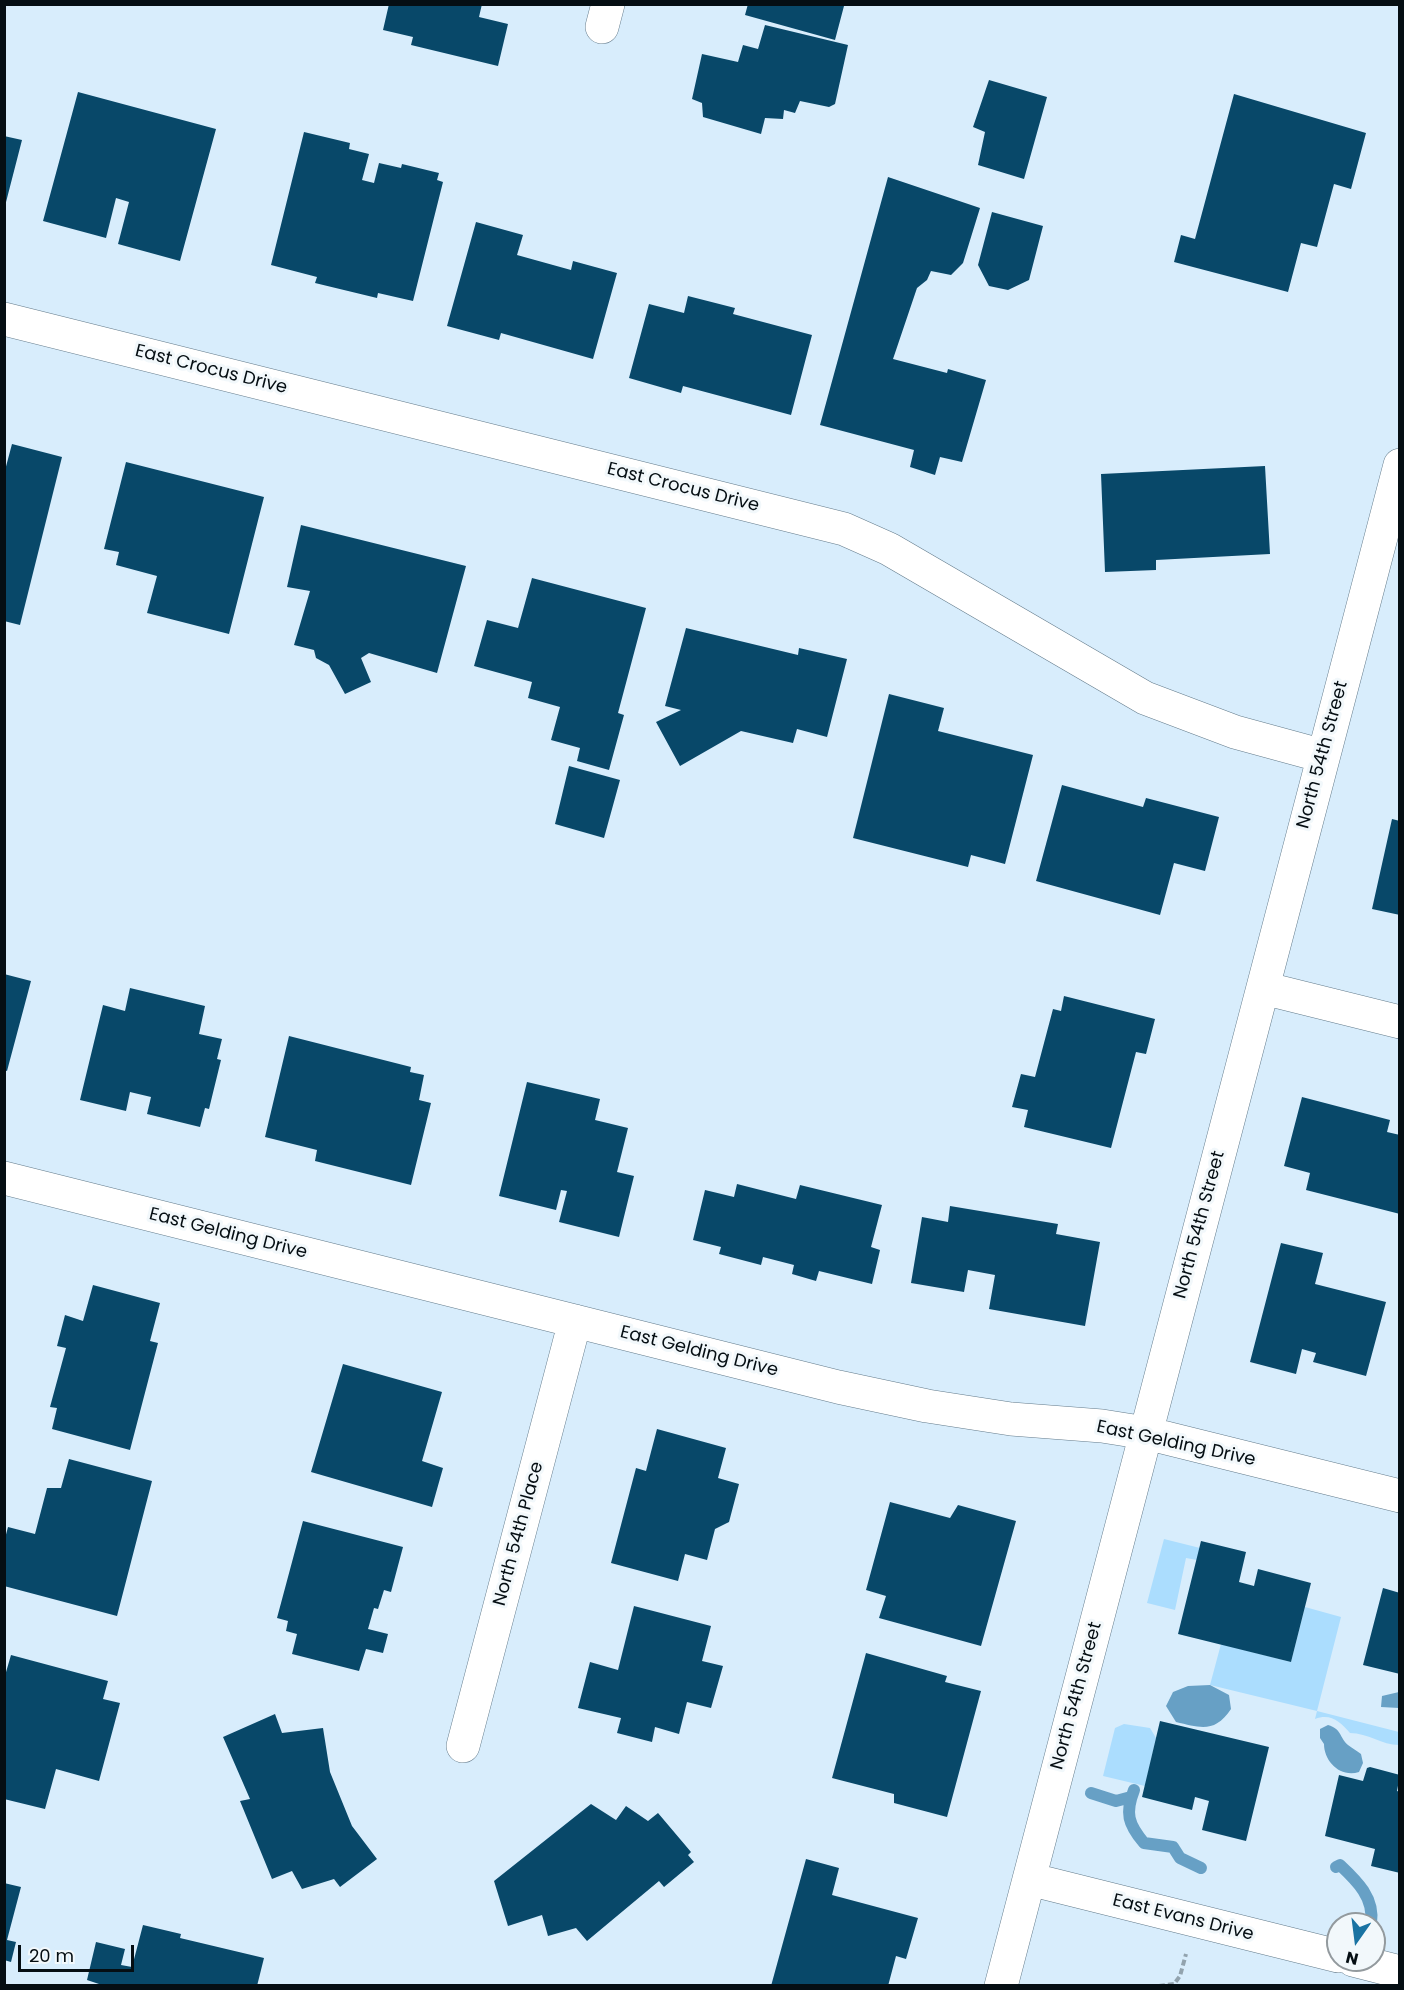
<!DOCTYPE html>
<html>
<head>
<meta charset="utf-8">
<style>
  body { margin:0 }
  #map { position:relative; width:1404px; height:1990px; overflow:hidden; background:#d8edfc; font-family:Poppins,sans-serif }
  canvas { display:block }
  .frame { position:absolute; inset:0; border:6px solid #050e13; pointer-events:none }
  .north { position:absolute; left:1326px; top:1912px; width:60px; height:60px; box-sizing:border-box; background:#f2f8fb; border:2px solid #939a9e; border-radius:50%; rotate:194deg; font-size:16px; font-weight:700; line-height:24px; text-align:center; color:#050e13 }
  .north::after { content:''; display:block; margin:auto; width:21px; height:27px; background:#1a73a2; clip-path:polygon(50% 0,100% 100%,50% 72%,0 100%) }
  .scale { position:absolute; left:18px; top:1945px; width:116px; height:27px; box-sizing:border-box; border:3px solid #050e13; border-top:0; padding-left:8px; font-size:18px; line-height:21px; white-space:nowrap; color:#050e13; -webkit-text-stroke:4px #f2f8fb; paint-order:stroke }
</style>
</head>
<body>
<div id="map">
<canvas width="1404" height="1990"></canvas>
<div class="frame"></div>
<div class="north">N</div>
<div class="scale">20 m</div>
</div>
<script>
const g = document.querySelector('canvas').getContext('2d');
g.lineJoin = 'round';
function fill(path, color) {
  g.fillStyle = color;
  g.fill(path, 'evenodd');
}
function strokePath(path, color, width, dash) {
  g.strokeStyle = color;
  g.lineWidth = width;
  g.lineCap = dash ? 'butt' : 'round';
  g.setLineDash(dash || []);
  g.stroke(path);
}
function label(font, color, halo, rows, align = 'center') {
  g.font = font + ' Poppins,sans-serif';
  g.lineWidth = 6;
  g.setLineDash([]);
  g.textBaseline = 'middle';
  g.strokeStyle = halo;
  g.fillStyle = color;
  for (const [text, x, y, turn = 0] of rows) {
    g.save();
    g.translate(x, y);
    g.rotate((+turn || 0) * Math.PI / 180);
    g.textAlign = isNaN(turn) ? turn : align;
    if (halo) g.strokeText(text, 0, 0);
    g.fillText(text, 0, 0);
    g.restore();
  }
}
fill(new Path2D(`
  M 1164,1539 L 1200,1548 L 1197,1560 L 1186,1558 L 1175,1610 L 1147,1603 Z
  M 1305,1607 L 1341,1617 L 1317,1711 L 1399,1732 L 1399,1745 C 1382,1745 1368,1733 1350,1733 C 1340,1722 1331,1713 1315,1719 L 1317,1711 L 1210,1685 L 1221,1644 L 1291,1662 Z
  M 1124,1724 L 1150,1728 L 1156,1738 L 1145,1786 L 1103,1776 L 1115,1728 Z`), '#abddfe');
fill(new Path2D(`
  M 1210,1685 L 1229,1695 L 1231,1709 C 1215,1733 1201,1728 1176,1722 L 1166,1706 L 1173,1692 L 1188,1686 Z
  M 1399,1692 L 1399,1708 L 1381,1707 L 1382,1696 Z
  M 1328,1725 C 1342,1729 1339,1737 1348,1745 C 1352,1748 1357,1751 1361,1754 L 1363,1763 L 1359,1772 C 1340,1778 1324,1761 1324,1744 L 1320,1738 L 1320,1729 Z`), '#67a0c5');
strokePath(new Path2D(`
  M 1134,1790 C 1125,1813 1128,1824 1144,1843 L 1173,1847 L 1180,1858 L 1201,1868
  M 1091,1793 L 1116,1801 L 1131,1797
  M 1336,1867 L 1340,1865 C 1357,1881 1375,1898 1371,1924`), '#67a0c5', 12);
fill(new Path2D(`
  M 389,4 L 482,4 L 479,17 L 508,24 L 498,66 L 411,45 L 413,37 L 383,30 Z
  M 748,4 L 840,4 L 844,6 L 835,40 L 745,15 Z
  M 765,25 L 848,45 L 835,104 L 829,107 L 800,101 L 795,113 L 784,110 L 783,119 L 765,118 L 761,134 L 703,117 L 702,103 L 692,99 L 702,54 L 738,62 L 743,45 L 758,49 Z
  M 989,80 L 1047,97 L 1024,179 L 978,165 L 985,132 L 973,127 Z
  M 78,92 L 216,129 L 180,261 L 118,244 L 129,202 L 116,198 L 106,238 L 43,221 Z
  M 1234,94 L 1366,133 L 1351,189 L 1334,184 L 1317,247 L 1301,243 L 1288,292 L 1174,262 L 1181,235 L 1195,239 Z
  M 304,132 L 350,143 L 349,149 L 369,154 L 362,180 L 374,183 L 379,163 L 401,168 L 402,164 L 439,173 L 437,180 L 443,182 L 413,301 L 378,293 L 377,298 L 315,283 L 317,277 L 271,265 Z
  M 4,136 L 22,140 L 5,206 L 4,206 Z
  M 888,177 L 980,208 L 963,263 L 951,275 L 931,271 L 927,280 L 917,288 L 893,359 L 947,373 L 948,369 L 986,380 L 962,462 L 940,457 L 935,475 L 910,467 L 914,450 L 820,425 Z
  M 992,212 L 1043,226 L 1029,280 L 1008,290 L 989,286 L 978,265 Z
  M 476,222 L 523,235 L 517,255 L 571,270 L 573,261 L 617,273 L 593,359 L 501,333 L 499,340 L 447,326 Z
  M 688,296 L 735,308 L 733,314 L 812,335 L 791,415 L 683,386 L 681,393 L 629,378 L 649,304 L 684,313 Z
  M 12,444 L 62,457 L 20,625 L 4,621 L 4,474 Z
  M 126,462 L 264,497 L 229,634 L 147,613 L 157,576 L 116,565 L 119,552 L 104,549 Z
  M 1265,466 L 1270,554 L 1156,560 L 1156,570 L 1105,572 L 1101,474 Z
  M 301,525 L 466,566 L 437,673 L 369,653 L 361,658 L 371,682 L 345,694 L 329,665 L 316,658 L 314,650 L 294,645 L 310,591 L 287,587 Z
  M 532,578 L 646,608 L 618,713 L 624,715 L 609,770 L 577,761 L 580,748 L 551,740 L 560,707 L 528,698 L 532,682 L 474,666 L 487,620 L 518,628 Z
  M 686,628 L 798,655 L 799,648 L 847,659 L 827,737 L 797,729 L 793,743 L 741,731 L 680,766 L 656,722 L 681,710 L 665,706 Z
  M 889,694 L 944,708 L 938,731 L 1033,755 L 1005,864 L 971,855 L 968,867 L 853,838 Z
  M 569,766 L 620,780 L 604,838 L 555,824 Z
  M 1062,785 L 1143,807 L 1146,798 L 1219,817 L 1205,871 L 1174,863 L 1160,915 L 1036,881 Z
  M 1392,819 L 1400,821 L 1400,915 L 1372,909 Z
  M 4,974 L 31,981 L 7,1071 L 4,1070 Z
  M 130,988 L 205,1006 L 199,1034 L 222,1039 L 217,1059 L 221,1060 L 209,1109 L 205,1108 L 200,1127 L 147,1114 L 151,1097 L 130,1092 L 126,1111 L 80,1100 L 103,1005 L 125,1011 Z
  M 1064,996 L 1155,1019 L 1146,1054 L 1136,1052 L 1111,1148 L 1024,1127 L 1028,1110 L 1012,1107 L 1021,1074 L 1035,1077 L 1053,1009 L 1061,1011 Z
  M 289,1036 L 411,1067 L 410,1072 L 424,1075 L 419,1100 L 431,1103 L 411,1185 L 315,1161 L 317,1150 L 265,1137 Z
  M 527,1082 L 600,1099 L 595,1120 L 628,1128 L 617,1172 L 634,1176 L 619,1237 L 559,1222 L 567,1191 L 561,1190 L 556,1210 L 499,1196 Z
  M 1302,1097 L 1390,1120 L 1387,1132 L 1400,1135 L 1400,1214 L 1306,1190 L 1310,1173 L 1284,1166 Z
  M 737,1184 L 796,1199 L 800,1185 L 882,1205 L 871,1247 L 880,1250 L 872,1284 L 819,1271 L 816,1281 L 792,1274 L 794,1265 L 763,1257 L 761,1265 L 719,1254 L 721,1247 L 693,1240 L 705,1190 L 734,1197 Z
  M 950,1206 L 1058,1224 L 1056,1234 L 1100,1242 L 1085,1326 L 989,1309 L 995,1275 L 968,1270 L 964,1292 L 911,1283 L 922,1217 L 948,1222 Z
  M 1281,1243 L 1323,1253 L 1315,1284 L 1386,1302 L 1366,1376 L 1313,1362 L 1316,1353 L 1302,1349 L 1296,1374 L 1250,1362 Z
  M 93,1285 L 160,1303 L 150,1341 L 158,1343 L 130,1450 L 52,1429 L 57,1408 L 50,1407 L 66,1348 L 57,1346 L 65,1315 L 83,1321 Z
  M 343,1364 L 442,1392 L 422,1461 L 443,1468 L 432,1507 L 311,1472 Z
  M 657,1429 L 726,1448 L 718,1478 L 739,1484 L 729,1522 L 715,1529 L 707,1560 L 685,1554 L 678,1581 L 611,1563 L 636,1468 L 646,1471 Z
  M 69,1459 L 152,1481 L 117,1616 L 4,1586 L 4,1542 L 8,1527 L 35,1534 L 47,1488 L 61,1488 Z
  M 890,1502 L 950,1518 L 958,1505 L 1016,1521 L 981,1646 L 879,1618 L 886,1596 L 866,1590 Z
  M 303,1521 L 403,1547 L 391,1592 L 384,1590 L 378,1609 L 374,1608 L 368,1629 L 388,1634 L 383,1653 L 366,1649 L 359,1671 L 292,1654 L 297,1634 L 286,1631 L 288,1621 L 277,1618 Z
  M 1201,1541 L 1246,1552 L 1239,1582 L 1254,1586 L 1258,1569 L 1311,1583 L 1291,1662 L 1178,1634 Z
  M 1383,1588 L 1400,1593 L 1400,1674 L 1363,1665 Z
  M 634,1606 L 711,1626 L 702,1661 L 723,1666 L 711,1708 L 687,1702 L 679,1734 L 655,1727 L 652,1742 L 617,1733 L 621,1718 L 578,1708 L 590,1662 L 618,1670 Z
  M 866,1653 L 947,1676 L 945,1682 L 981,1691 L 947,1817 L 894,1803 L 894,1794 L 832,1778 Z
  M 11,1655 L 108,1681 L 103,1699 L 120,1703 L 99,1781 L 56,1769 L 45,1809 L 4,1799 L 4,1679 Z
  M 275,1714 L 282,1733 L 323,1728 L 330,1772 L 352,1826 L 377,1859 L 340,1887 L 334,1879 L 302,1889 L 292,1871 L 272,1879 L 240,1801 L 250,1799 L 223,1737 Z
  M 1160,1721 L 1269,1747 L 1246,1841 L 1202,1830 L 1209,1801 L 1195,1797 L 1192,1810 L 1142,1797 Z
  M 1370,1767 L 1400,1775 L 1397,1791 L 1400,1792 L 1400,1873 L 1371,1866 L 1375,1849 L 1325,1836 L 1339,1775 L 1363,1781 L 1367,1768 Z
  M 591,1804 L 616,1820 L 626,1806 L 648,1821 L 658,1813 L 691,1852 L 688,1855 L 694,1862 L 664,1887 L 659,1881 L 587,1941 L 576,1928 L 548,1936 L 542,1915 L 508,1926 L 494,1881 Z
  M 806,1859 L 839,1868 L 832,1895 L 918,1918 L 906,1959 L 896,1956 L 888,1986 L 771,1986 Z
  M 4,1883 L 21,1887 L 7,1940 L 16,1942 L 11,1962 L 4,1960 Z
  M 143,1925 L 181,1934 L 180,1938 L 264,1958 L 257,1986 L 105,1986 L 87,1980 L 96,1942 L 125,1949 L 121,1965 L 132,1967 Z`), '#084869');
const minor = new Path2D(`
  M 602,27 L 608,4
  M 4,319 L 844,529 L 889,549 L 1145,698 L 1235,732 L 1323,756
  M 1263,988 L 1400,1022
  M 4,1178 L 838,1387 L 927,1406 L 1011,1419 L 1102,1426 L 1146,1433 L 1400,1496
  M 463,1746 L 575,1321
  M 1029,1879 L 1338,1956
  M 1353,1960 L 1400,1972
  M 1001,1986 L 1400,465`);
strokePath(minor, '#637b8b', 34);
strokePath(new Path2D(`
  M 1159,1986 L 1174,1984 L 1180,1976 L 1186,1954`), '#92a3ae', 4, [6, 3]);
strokePath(minor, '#fff', 33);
label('18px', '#050e13', '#f2f8fb', [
  ["East Crocus Drive",211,370,14],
  ["East Crocus Drive",683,488,14],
  ["North 54th Street",1323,755,-75],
  ["North 54th Street",1200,1225,-75],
  ["East Gelding Drive",228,1234,14],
  ["East Gelding Drive",699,1352,14],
  ["East Gelding Drive",1176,1444,12],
  ["North 54th Place",519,1534,-75],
  ["North 54th Street",1077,1696,-75],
  ["East Evans Drive",1183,1918,14]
]);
</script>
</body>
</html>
